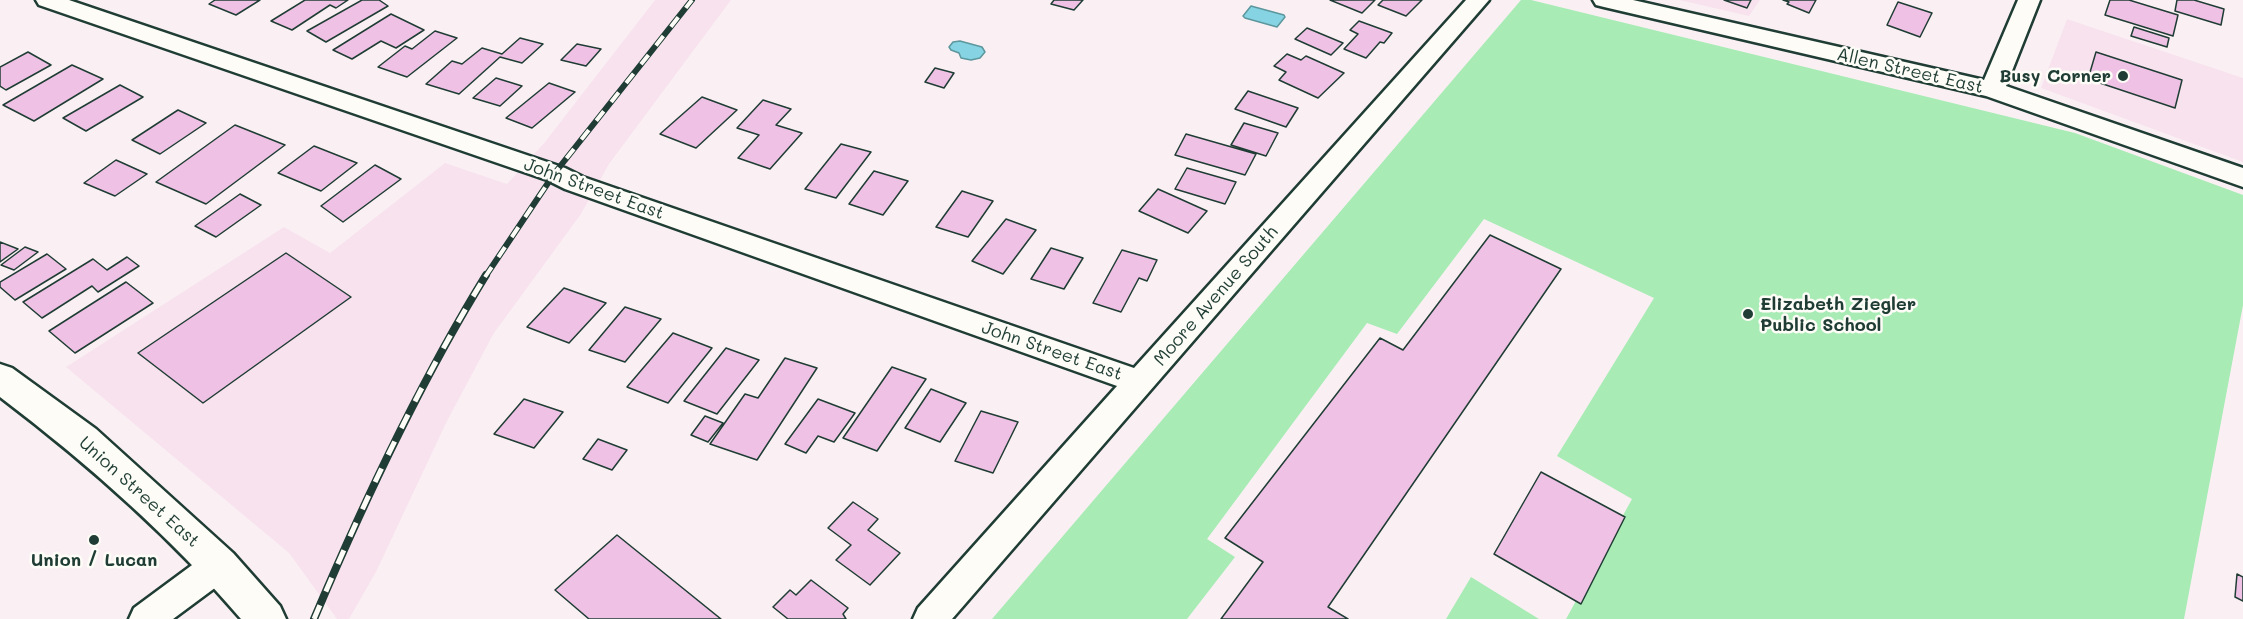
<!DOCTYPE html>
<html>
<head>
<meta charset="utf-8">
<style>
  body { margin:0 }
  canvas { display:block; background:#faf0f3 }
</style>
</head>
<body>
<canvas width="2243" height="619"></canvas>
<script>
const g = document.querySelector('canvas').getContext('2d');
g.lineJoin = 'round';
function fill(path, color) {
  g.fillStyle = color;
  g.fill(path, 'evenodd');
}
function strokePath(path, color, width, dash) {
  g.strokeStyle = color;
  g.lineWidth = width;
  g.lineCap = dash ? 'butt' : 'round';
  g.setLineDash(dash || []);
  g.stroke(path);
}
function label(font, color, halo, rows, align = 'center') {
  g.font = font + ' Mali,sans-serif';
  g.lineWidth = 5;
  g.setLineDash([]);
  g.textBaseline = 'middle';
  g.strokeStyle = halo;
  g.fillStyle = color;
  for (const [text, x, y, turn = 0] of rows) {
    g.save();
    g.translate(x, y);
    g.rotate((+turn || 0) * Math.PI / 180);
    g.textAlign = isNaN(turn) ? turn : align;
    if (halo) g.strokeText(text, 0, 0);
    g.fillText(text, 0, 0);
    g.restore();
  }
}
fill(new Path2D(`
  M 655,0 L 731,0 L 609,164 L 581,214 L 494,333 L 447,421 L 376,572 L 349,619 L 337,619 L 289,553 L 66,367 L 284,227 L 330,253 L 445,163 L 507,184 L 545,142 Z
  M 1679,0 L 1760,0 L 1749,16 Z
  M 2067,19 L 2243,78 L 2243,162 L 2041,88 Z`), '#f7e2ee');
fill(new Path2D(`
  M 1521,0 L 1531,0 L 2075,133 L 2243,195 L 2243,305 L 2184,619 L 1566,619 L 1632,499 L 1557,456 L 1654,298 L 1484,219 L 1397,334 L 1367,323 L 1207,539 L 1235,557 L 1187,619 L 992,619 Z
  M 1471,577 L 1539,619 L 1446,619 Z`), '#a8ebb5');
const water = new Path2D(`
  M 1251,6 L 1284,15 L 1285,17 L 1277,27 L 1245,18 L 1243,16 Z
  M 960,41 L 982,47 L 985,52 L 980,58 L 971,60 L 961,58 L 959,53 L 951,50 L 949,47 L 953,42 Z`);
fill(water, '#85d3e3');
strokePath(water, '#5c979d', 1.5);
const building = new Path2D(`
  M 215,0 L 260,0 L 236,15 L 209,4 Z
  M 305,0 L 348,0 L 336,8 L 330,5 L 292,30 L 271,21 Z
  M 362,0 L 379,0 L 388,6 L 326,42 L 307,31 Z
  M 1054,0 L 1083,0 L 1074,10 L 1051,4 Z
  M 1330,0 L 1375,0 L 1362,13 Z
  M 1383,0 L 1422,0 L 1406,16 L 1378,5 Z
  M 1724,0 L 1751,0 L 1747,8 Z
  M 1783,0 L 1816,0 L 1809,13 L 1787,4 L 1789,2 Z
  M 2110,0 L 2129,0 L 2178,15 L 2173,36 L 2105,15 Z
  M 2177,0 L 2194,0 L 2224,9 L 2221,25 L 2175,11 Z
  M 1898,2 L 1932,13 L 1920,37 L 1887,25 Z
  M 391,14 L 424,30 L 396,48 L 381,41 L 352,59 L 333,50 Z
  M 1359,21 L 1392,33 L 1384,43 L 1380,42 L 1366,58 L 1344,49 L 1358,34 L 1350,30 Z
  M 2134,27 L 2169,38 L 2167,47 L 2131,36 Z
  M 1307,28 L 1343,43 L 1331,55 L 1295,39 Z
  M 435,31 L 457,38 L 407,77 L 378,67 L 405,46 L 412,49 Z
  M 520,38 L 543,44 L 522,63 L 500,57 L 459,94 L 426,84 L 452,61 L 462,64 L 482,48 L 502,54 Z
  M 577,44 L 601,49 L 586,66 L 561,60 Z
  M 28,52 L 51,65 L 6,90 L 0,86 L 0,67 Z
  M 2096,52 L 2182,80 L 2175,108 L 2088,79 Z
  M 1287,54 L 1301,60 L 1306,56 L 1344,73 L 1318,98 L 1279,80 L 1286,72 L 1274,66 Z
  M 72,65 L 103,79 L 34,121 L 3,105 Z
  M 935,68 L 954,73 L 944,88 L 925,82 Z
  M 496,78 L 522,86 L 500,106 L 473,98 Z
  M 549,83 L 575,92 L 532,128 L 506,118 Z
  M 120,85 L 143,97 L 86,131 L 63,118 Z
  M 1248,91 L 1298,108 L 1286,127 L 1235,109 Z
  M 702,97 L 737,110 L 696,148 L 660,134 Z
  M 763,100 L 791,109 L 776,125 L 802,133 L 770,169 L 738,158 L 759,135 L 737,128 Z
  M 178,110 L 206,123 L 160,154 L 132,140 Z
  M 1244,123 L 1278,133 L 1266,156 L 1231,145 Z
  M 235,125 L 285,145 L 206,204 L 156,182 Z
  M 1186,134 L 1256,154 L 1245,175 L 1175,155 Z
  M 841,144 L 871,152 L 836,198 L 805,189 Z
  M 314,146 L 357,163 L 321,191 L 278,173 Z
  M 116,160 L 147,174 L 115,196 L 84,183 Z
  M 375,165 L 401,179 L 343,222 L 321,206 Z
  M 1187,168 L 1236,182 L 1225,204 L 1175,189 Z
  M 874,171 L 908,181 L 883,215 L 849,204 Z
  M 1158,189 L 1207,211 L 1188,233 L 1139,211 Z
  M 962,191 L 993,201 L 968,237 L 936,227 Z
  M 240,194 L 261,205 L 216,237 L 195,226 Z
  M 1006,219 L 1036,230 L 1003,274 L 972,261 Z
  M 1490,235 L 1561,269 L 1328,607 L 1348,619 L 1221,619 L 1263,562 L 1225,538 L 1380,338 L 1403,350 Z
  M 0,242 L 18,249 L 0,262 Z
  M 25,247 L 38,252 L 14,270 L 1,265 Z
  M 1051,248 L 1083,258 L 1064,289 L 1031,279 Z
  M 1122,250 L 1157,260 L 1147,281 L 1139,278 L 1121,312 L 1093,303 Z
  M 286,253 L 351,297 L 203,403 L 138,353 Z
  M 47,254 L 66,269 L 15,300 L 0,287 L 0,282 Z
  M 127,257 L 139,266 L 98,292 L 92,286 L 42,318 L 23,302 L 93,259 L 107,270 Z
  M 126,282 L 153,303 L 75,353 L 49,331 Z
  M 564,288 L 606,303 L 569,343 L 527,327 Z
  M 625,307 L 661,319 L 625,362 L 589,350 Z
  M 673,333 L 712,348 L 668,403 L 627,387 Z
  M 726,348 L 759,360 L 717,414 L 684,401 Z
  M 785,358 L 817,368 L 757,460 L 710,444 L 745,394 L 758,398 Z
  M 892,367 L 926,379 L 877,451 L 843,438 Z
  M 931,389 L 966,403 L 940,442 L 905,428 Z
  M 524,399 L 563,412 L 534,448 L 494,434 Z
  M 818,399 L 855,413 L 834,442 L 818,436 L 806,453 L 785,444 Z
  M 981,411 L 1018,422 L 993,473 L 955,461 Z
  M 705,416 L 723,423 L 708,442 L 691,435 Z
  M 598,439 L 627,450 L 612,470 L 583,459 Z
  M 1541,472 L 1625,517 L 1581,604 L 1494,554 Z
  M 853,502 L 878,519 L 868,530 L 900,553 L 870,585 L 836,560 L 851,545 L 828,528 Z
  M 617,535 L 721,619 L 589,619 L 555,590 Z
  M 2237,574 L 2243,577 L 2243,601 L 2235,597 Z
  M 811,580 L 848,608 L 843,614 L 846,619 L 788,619 L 773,607 L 790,590 L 796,595 Z`);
fill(building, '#efc1e4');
strokePath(building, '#1f3d34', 1.5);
const minor = new Path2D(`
  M 36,0 L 69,0 L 565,168 L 583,177 L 1134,368 L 1466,0 L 1489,0 L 952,619 L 913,619 L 918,608 L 1117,386 L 565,189 L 547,180 L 39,5 Z
  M 1593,0 L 1633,0 L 1984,80 L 2018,0 L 2040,0 L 2006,86 L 2243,168 L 2243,187 L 1986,96 L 1604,7 L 1596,5 Z
  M 219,550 L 231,554 L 236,565 L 231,576 L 173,619 L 129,619 L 134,608 L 207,554 Z`);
const tertiary = new Path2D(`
  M 0,364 L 12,368 L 96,429 L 233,553 L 280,606 L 286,619 L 241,619 C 170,536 87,463 0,397 Z`);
strokePath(minor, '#1f3d34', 5);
strokePath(tertiary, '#1f3d34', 5);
fill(minor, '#fdfcf7');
fill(tertiary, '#fdfcf7');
const railFar1 = new Path2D(`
  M 485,277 L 554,174 L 692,0`);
const rail = new Path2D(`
  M 314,619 C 364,501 419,384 486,275`);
strokePath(railFar1, '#1f3d34', 6);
strokePath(rail, '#1f3d34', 8);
strokePath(railFar1, '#fdfcf7', 4, [12]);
strokePath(rail, '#fdfcf7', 5, [15]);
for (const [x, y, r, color] of [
  [2123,76,6,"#1f3d34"],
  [1748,314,6,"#1f3d34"],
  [94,540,6,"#1f3d34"]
]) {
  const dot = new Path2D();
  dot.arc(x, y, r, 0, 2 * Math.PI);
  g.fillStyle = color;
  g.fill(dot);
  strokePath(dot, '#fdfcf7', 2);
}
label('18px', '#1f3d34', '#fdfcf7', [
  ["Allen Street East",1910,71,13],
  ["John Street East",594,189,20],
  ["Moore Avenue South",1216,296,-49],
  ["John Street East",1052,351,19],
  ["Union Street East",139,492,42]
]);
label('bold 18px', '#1f3d34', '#fdfcf7', [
  ["Busy Corner",2111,76],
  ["Elizabeth Ziegler",1760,304,"left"],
  ["Public School",1760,325,"left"],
  ["Union / Lucan",94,560,"center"]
], 'right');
</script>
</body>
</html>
